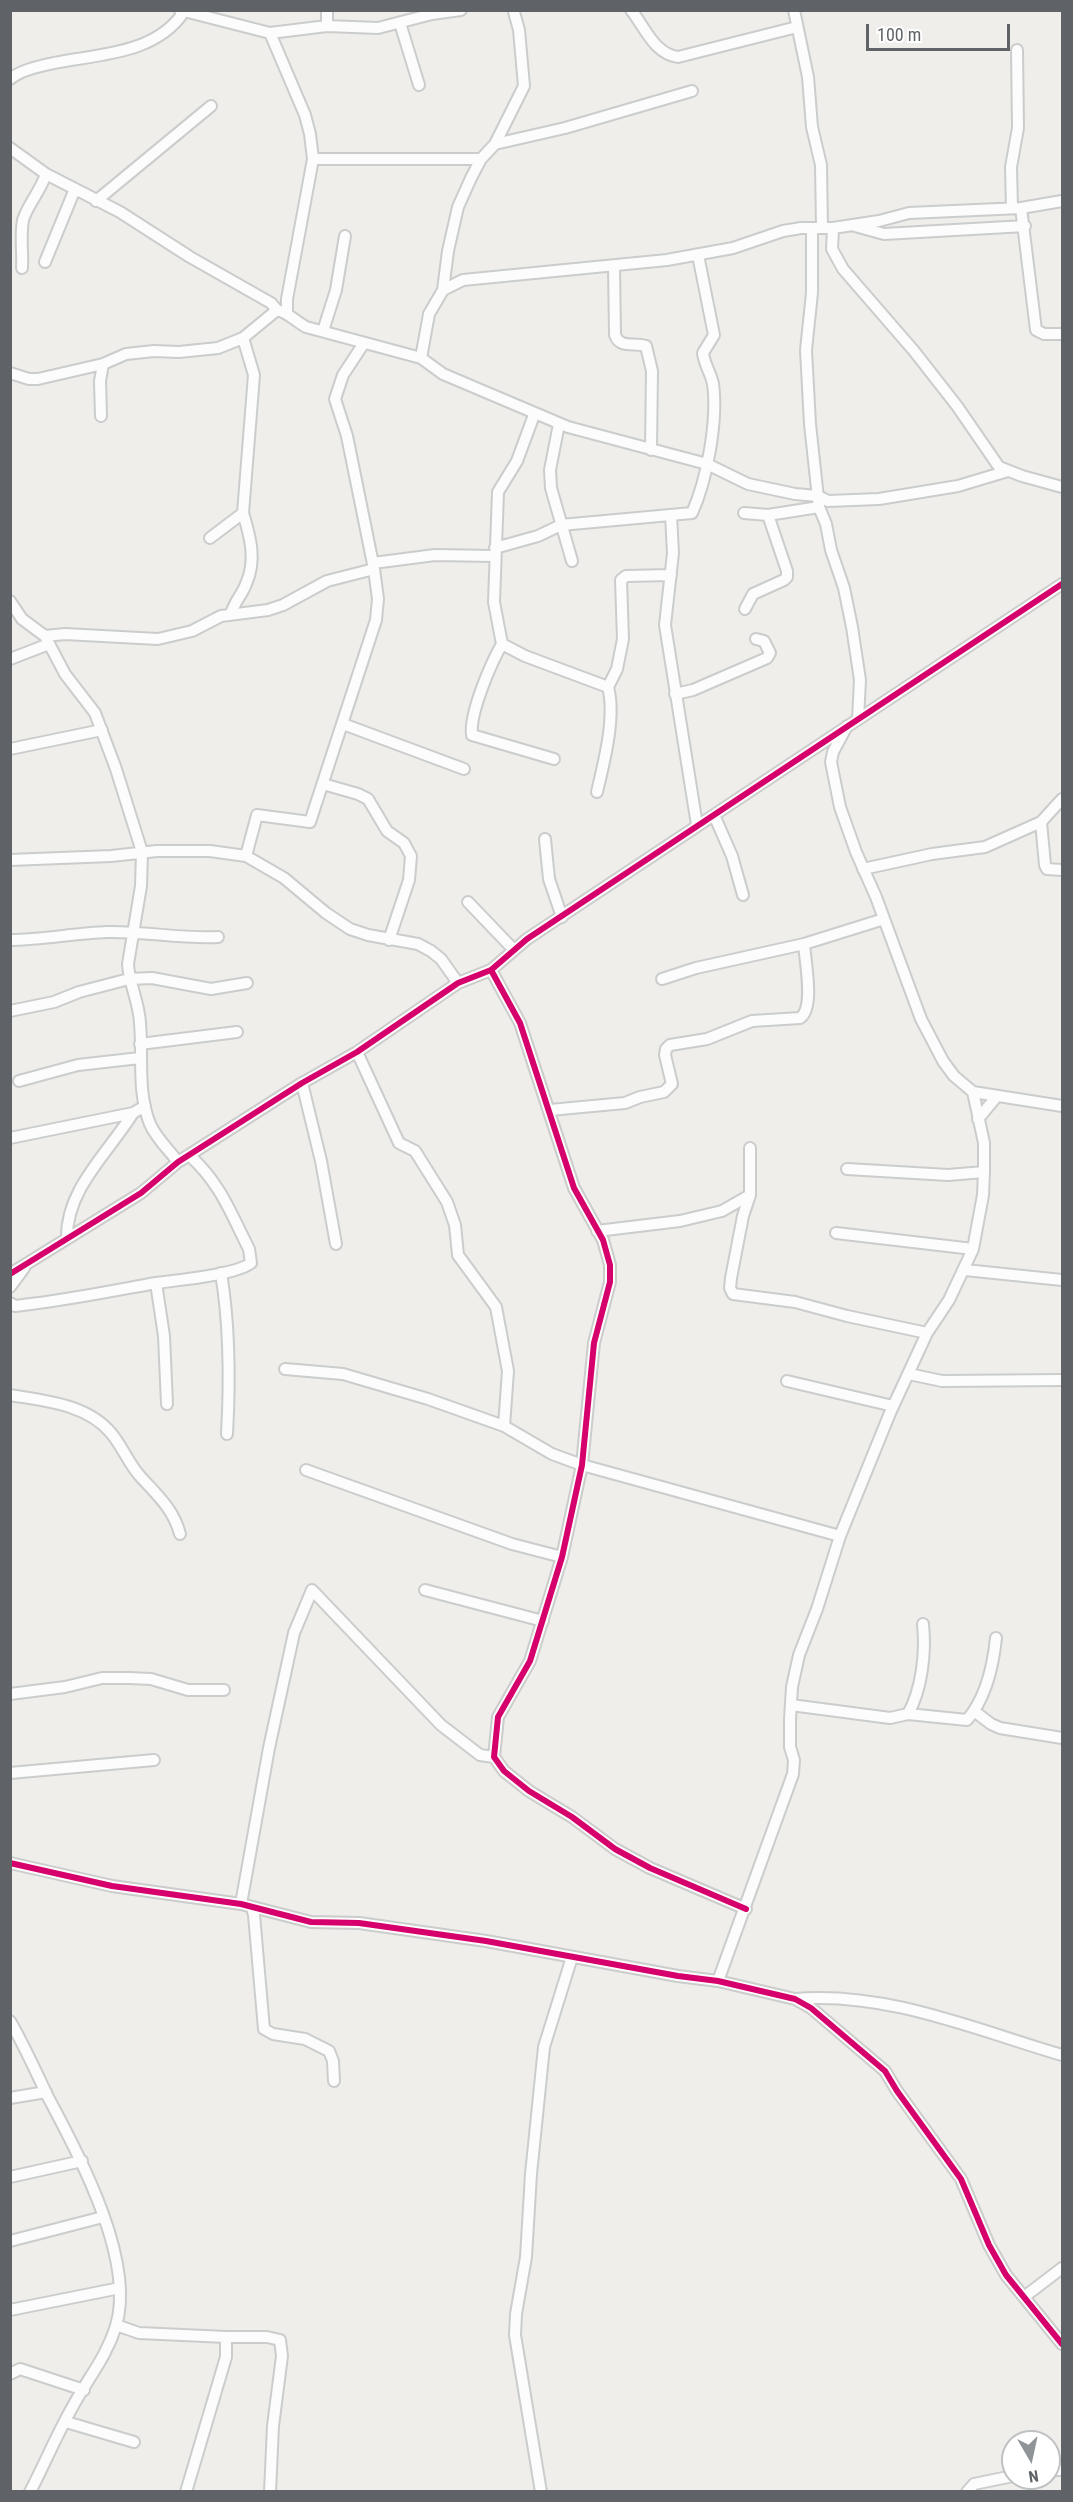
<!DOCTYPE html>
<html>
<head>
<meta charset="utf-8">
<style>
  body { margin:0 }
  #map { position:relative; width:1073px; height:2502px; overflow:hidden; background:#efeeea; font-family:"Roboto Condensed",sans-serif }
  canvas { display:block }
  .frame { position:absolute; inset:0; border:12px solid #5f6368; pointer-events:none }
  .north { position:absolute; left:1001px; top:2430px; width:60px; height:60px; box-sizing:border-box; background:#fff; border:2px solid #bfc1c3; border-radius:50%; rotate:171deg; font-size:16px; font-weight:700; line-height:24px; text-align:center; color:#5f6368 }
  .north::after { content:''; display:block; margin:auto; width:21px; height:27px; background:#919496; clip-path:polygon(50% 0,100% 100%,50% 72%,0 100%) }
  .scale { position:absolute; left:866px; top:24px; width:144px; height:27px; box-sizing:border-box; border:3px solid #5f6368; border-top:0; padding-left:8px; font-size:18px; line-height:21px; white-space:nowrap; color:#5f6368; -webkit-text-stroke:4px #fff; paint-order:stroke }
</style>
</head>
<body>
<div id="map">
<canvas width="1073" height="2502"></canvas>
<div class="frame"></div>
<div class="north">N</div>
<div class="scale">100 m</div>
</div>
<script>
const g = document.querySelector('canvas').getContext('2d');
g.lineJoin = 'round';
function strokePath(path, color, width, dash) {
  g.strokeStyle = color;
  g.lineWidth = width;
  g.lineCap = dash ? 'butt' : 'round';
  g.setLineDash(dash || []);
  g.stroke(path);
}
const minor = new Path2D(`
  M 180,10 L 270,33 L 327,26 L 378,28 L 432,14 L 461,10
  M 631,10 C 645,27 654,54 678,57 L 797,27
  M 794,10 L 808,77 L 812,127 L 821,165 L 822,228
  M 400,23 L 419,85
  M 327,26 L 327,10
  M 270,33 L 305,115 L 310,134 L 313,159 L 287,299 L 287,312
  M 10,79 C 21,70 40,66 54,63 C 99,54 155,54 183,13
  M 495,144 L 565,128 L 692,91
  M 10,148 L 46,174 L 120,212 L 190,257 L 271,303 L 277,310
  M 313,159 L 481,159
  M 96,201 L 211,106
  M 1012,208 L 1011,167 L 1018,128 L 1017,50
  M 1021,208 L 1036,330 L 1044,334 L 1062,334
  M 855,226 L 884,234 L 1025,226
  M 812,228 L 812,293 L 806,350 L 810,424 L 819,507 L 826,524 L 831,550 L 844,588 L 852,627 L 860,680 L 858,719
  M 833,228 L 832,249 L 843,269 L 914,351 L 957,406 L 999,467 L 1022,476 L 1062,487
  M 45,262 L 75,189
  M 614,266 L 615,335 C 620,349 634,342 646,346 L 652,371 L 651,450
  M 22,268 C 23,252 20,236 23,220 C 27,206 41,190 46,174
  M 443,290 L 463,280 L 667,260 L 733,248 L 783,231 L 801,228 L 833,228 L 879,221 L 909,213 L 1021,208 L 1062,201
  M 323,331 L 336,290 L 345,236
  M 421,358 L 429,314 L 443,290 L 448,251 L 458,207 L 471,178 L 481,159 L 495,144 L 524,86 L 519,30 L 514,12
  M 10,373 L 29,379 L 38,379 L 103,364 L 126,354 L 154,351 L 179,352 L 218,348 L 243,338
  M 534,415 L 517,461 L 498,492 L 494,602 L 502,644 L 525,656 L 608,687 C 616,717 604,762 597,792
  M 101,416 L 100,381 L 103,364
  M 559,424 L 550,470 L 551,488 L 572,561
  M 744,513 L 768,515 L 819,507
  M 671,515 L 673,553 L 665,625 L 697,825
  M 210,538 L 243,513 L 254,375 L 243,338 L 277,310 C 289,313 295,321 306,327 L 421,358 L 443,374 L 568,427 L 707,464 L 748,484 L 795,494 L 818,496 L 828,501 L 879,499 L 958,486 L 1008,471
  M 495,548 L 538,536 L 561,525 L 692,513 C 707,480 718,420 713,384 C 711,373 704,364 703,353 L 714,335 L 698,255
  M 373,563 L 435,555 L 494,556
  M 10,601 L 22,619 L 45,636 L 65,674 L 95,713 L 116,769 L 142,852 L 141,886 L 128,964 C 129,984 139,1002 140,1023 C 143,1057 137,1092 150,1124 C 156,1138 169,1150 178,1162
  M 745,609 L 753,594 L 784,580 L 787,577 L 787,571 L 768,515
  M 231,614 C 234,602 242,595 246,584 C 257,560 250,536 243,513
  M 45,636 L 65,634 L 158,639 L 192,631 L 221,616 L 268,610 L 283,605 L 327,581 L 374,569
  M 502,644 C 491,663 469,714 472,735 L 554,759
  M 10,659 L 49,644
  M 608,687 L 617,669 L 623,639 L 621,580 L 626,576 L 671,575
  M 675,694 L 693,690 L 767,658 L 770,653 L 764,641 L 756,639
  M 343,724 L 464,769
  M 847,726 L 833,752 L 831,762 L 840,807 L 856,852 L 876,897 L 921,1019 L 943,1061 L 954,1076 L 973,1092 L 1062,1106
  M 10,749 L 102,730
  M 323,784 L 358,794 L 368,799 L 387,831 L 404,843 L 411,856 L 409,880 L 389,940
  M 714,815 L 732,856 L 743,895
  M 1041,822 L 1062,799
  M 545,839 L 549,879 L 562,917
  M 246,856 L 257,815 L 310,822 L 376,620 L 378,599 L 374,569 L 347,436 L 335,399 L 343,375 L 364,343
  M 10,860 L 111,856 L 157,851 L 210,851 L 246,856 L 284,878 L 326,913 L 350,929 L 368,935 L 418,944 L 431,951 L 441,959 L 458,983
  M 863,869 L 932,854 L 985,847 L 1041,822 L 1045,865 L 1047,869 L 1062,870
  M 468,902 L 514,950
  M 10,940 C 43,940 75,933 107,932 C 144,931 180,939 218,937
  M 491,970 L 520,1023 L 574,1188 L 603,1240 L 610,1265 L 610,1282 L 594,1343 L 582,1465 L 562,1557 L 530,1661 L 498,1717 L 494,1757 L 504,1771 L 529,1791 L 572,1817 L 615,1849 L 650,1868 L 746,1909
  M 662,979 L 696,968 L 804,944 L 884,919
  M 10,1011 L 54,1002 L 79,992 L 129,979 L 152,978 L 211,989 L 247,983
  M 140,1044 L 237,1032
  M 357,1052 L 399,1143 L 415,1151 L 447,1202 L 455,1225 L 458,1255 L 496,1307 L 508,1371 L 504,1426
  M 19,1081 L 78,1065 L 140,1058
  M 302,1083 L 321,1161 L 336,1244
  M 550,1110 L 625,1103 L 640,1097 L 664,1092 L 672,1084 L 665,1055 L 666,1049 L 670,1045 L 707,1039 L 752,1021 L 800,1018 C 815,1008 805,961 804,944
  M 978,1119 L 997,1096
  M 10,1138 L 133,1113
  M 750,1148 L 750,1195 L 743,1216 L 731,1278 L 730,1288 L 733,1294 L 795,1302 L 847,1316 L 927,1333
  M 847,1169 L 948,1175 L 984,1172
  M 597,1231 L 680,1221 L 722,1211 L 750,1195
  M 836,1233 L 973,1249
  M 67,1238 C 66,1189 109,1152 133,1113 L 145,1106
  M 965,1270 L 1062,1280
  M 221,1273 C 230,1327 230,1380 227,1434
  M 10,1274 L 141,1193 L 178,1162 L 302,1083 L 357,1052 L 458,983 L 491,970 L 527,939 L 1062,584
  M 156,1283 L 164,1336 L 167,1404
  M 10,1287 L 24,1268
  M 10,1303 L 15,1306 L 23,1305 C 68,1300 112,1291 156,1283 C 178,1280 235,1275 251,1263 L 249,1249 C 230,1212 221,1184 189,1155
  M 285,1369 L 343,1374 L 428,1399 L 504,1426 L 552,1454 L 582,1465 L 840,1536
  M 909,1374 L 942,1381 L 1062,1380
  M 787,1381 L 893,1406
  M 10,1395 C 45,1401 87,1404 111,1433 C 122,1446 128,1462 139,1475 C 156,1494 173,1508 180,1534
  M 306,1470 L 512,1544 L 562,1557
  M 425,1590 L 543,1621
  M 10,1694 L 65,1687 L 102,1678 L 129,1678 L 151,1679 L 188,1690 L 224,1690
  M 791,1705 L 890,1718 L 908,1714 C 922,1689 926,1652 923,1624
  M 974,1711 L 991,1724 L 1000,1728 L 1062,1738
  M 908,1714 L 967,1720 C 986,1698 993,1667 996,1638
  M 10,1773 L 154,1760
  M 10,1863 L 112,1886 L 241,1904 L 311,1922 L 359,1923 L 486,1941 L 678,1976 L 718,1981 L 795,1999 L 811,2008 L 885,2071 L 897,2091 L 961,2179 L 989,2245 L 1006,2275 L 1062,2344
  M 241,1904 L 269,1748 L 294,1633 L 312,1590 L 441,1725 L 480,1755 L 494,1757
  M 252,1908 L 254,1915 L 264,2029 L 273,2034 L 305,2039 L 329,2051 L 333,2061 L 334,2081
  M 718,1981 L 793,1774 L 794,1760 L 790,1747 L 790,1719 L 792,1687 L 799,1655 L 817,1609 L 840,1536 L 890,1413 L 927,1333 L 949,1300 L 973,1249 L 983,1195 L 984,1172 L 984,1143 L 973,1092
  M 795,1999 C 887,1991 976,2030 1062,2055
  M 10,2021 C 24,2045 35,2070 47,2095 C 78,2154 136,2259 116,2326 C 106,2358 88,2378 73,2406 C 57,2434 45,2463 30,2492
  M 10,2098 L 46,2092
  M 10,2177 L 82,2161
  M 10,2241 L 103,2217
  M 1024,2297 L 1062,2268
  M 10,2310 L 120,2288
  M 116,2325 L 139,2333 L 226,2337 L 267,2337 L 280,2340 L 282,2356 L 273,2426 L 270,2492
  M 10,2374 L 20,2369 L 84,2390
  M 66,2422 L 134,2442
  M 1049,2470 L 1062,2470
  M 186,2492 L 226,2357 L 226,2337
  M 541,2492 L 515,2335 L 516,2314 L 526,2257 L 531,2174 L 544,2047 L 572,1957
  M 967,2492 L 974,2484 L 1013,2476`);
strokePath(minor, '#cbcccc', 14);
strokePath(minor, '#fdfcfc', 10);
strokePath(new Path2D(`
  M 491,970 L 520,1023 L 574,1188 L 603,1240 L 610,1265 L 610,1282 L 594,1343 L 582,1465 L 562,1557 L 530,1661 L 498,1717 L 494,1757 L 504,1771 L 529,1791 L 572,1817 L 615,1849 L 650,1868 L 746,1909
  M 10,1274 L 141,1193 L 178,1162 L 302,1083 L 357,1052 L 458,983 L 491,970 L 527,939 L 1062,584
  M 10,1863 L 112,1886 L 241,1904 L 311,1922 L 359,1923 L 486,1941 L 678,1976 L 718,1981 L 795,1999 L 811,2008 L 885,2071 L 897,2091 L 961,2179 L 989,2245 L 1006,2275 L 1062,2344`), '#d6006c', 6);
</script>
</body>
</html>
